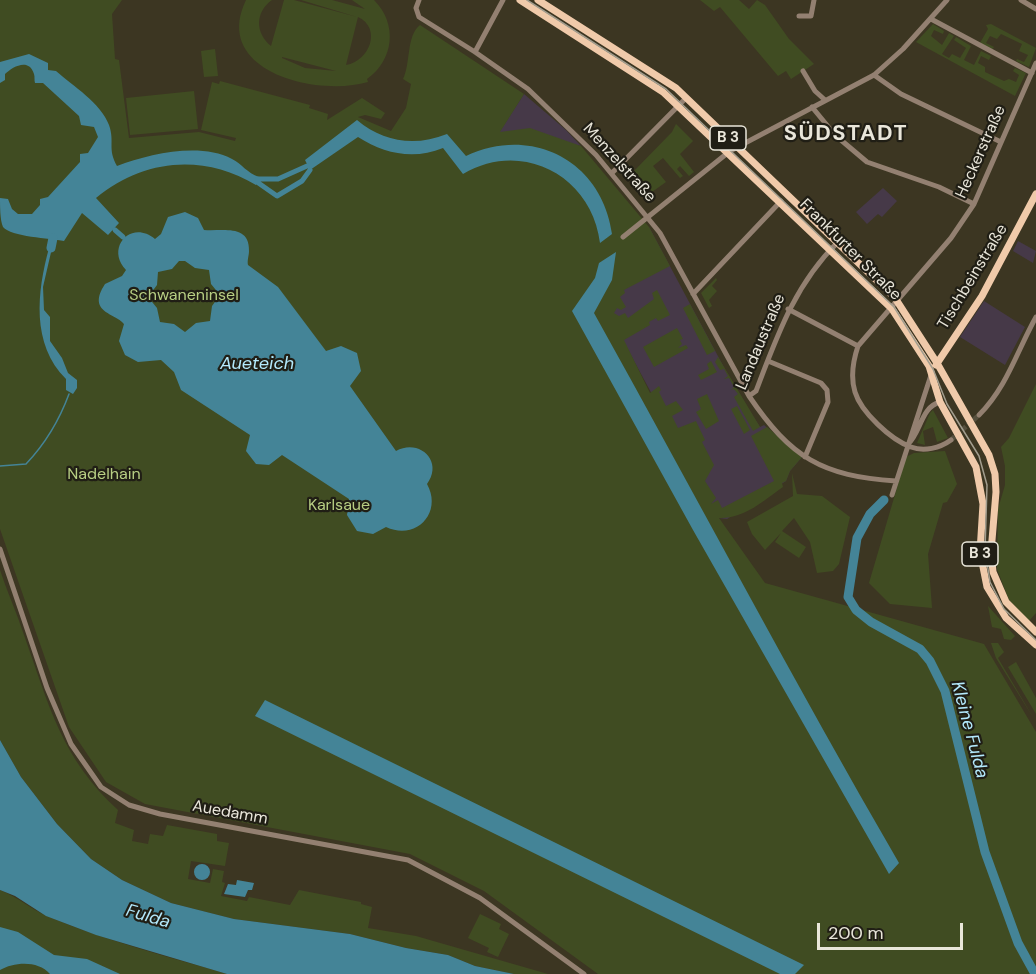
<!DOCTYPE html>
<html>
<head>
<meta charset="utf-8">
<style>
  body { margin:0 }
  #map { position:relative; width:1036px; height:974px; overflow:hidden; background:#3c3622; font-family:"DM Sans",sans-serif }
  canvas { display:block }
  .scale { position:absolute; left:817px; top:923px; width:146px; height:27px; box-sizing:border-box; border:3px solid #e9e6da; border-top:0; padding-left:8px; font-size:18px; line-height:21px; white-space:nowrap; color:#e9e6da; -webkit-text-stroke:4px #201e15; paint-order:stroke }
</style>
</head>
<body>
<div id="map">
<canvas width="1036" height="974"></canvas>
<div class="scale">200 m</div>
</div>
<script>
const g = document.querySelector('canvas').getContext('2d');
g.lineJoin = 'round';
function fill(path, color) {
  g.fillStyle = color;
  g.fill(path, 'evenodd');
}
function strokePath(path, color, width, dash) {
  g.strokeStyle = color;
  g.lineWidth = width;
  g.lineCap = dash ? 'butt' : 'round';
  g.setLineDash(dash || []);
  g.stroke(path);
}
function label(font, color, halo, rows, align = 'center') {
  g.font = font + ' "DM Sans",sans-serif';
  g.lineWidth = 4.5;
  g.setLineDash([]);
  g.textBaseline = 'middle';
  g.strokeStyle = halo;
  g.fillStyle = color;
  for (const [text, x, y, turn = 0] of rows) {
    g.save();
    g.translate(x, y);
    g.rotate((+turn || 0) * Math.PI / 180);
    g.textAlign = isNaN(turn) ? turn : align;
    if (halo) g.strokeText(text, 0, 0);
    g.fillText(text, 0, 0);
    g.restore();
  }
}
fill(new Path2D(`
  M 524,94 L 566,130 L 581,146 L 498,134 Z
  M 883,188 L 897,201 L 882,217 L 878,214 L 867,224 L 856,212 Z
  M 649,227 L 735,388 L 760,427 L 764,425 L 802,457 L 790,471 L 786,481 L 727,519 L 719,518 L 608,313 L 628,244 Z
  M 1018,241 L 1036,251 L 1033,263 L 1013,251 Z
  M 984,301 L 1025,327 L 1005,365 L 960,337 Z`), '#463948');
fill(new Path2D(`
  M 0,0 L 122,0 L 112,14 L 115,59 L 119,60 L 129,138 L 199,132 L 235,141 L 236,138 L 201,130 L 212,82 L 219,84 L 220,81 L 310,105 L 309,108 L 328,114 L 327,120 L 362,98 L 385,113 L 381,119 L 365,115 L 358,117 L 391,131 L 406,108 L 411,84 L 403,79 C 411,63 406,36 420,25 L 524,94 L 500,132 L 530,128 L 581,146 L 649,227 L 670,266 L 624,290 L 625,293 L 620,297 L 626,307 L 621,310 L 617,308 L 614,313 L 619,316 L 625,313 L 628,318 L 654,299 L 652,293 L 657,290 L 670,315 L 658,321 L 656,318 L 649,322 L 650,325 L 624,340 L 650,393 L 659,386 L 661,390 L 659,392 L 666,406 L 676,401 L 683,410 L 672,416 L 678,428 L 696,421 L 705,440 L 702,442 L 714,465 L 705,481 L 716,498 L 711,504 L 718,500 L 722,508 L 774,481 L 751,436 L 767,427 L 802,457 L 790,471 L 786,481 L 782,483 L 783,487 C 763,501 744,519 719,518 L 765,583 L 984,644 L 1036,732 L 1036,974 L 598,974 L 484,891 L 410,854 L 145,804 L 106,782 L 69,727 L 0,529 Z
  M 246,0 L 272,0 C 255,12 255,33 271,46 L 284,0 L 294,0 L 357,17 L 301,0 L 332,0 L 365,9 L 352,0 L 374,0 C 398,24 394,60 367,79 L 368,82 C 318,97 211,72 246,0 ZM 358,17 C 382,28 370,61 346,65 ZM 282,58 L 282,57 L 336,71 L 305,68 Z
  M 700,0 L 739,0 L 749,9 L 757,0 L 765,5 L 789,39 L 814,64 L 791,79 L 786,71 L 778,76 L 720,7 L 714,11 Z
  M 933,24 L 944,31 L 943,34 L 934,30 L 931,36 L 942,45 L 949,33 L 954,36 L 942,54 L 949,58 L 952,54 L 960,58 L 966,48 L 954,40 L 956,37 L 971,46 L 964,60 L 974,65 L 981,51 L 991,56 L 989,60 L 981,56 L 978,63 L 985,67 L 985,72 L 1004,81 L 1009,79 L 1016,82 L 1019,75 L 1013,71 L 1015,68 L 1026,73 L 1015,96 L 916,42 Z
  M 991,24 L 1036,48 L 1029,67 L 1016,61 L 1017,59 L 1024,62 L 1028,55 L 1019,51 L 1022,44 L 1001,34 L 997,39 L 990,36 L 986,43 L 994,47 L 992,50 L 980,43 L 988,29 L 986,25 Z
  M 215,49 L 218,76 L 204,77 L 201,51 Z
  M 194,91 L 198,129 L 130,135 L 126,98 Z
  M 676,124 L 693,141 L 680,154 L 694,172 L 689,176 L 680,166 L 677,169 L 683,176 L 680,178 L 663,158 L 653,166 L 666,182 L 652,192 L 634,171 L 672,132 Z
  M 716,278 L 717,280 L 712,286 L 717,291 L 709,300 L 712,306 L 709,308 L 701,293 Z
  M 690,304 L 715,351 L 707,355 L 683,308 Z
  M 677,328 L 683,339 L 680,340 L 682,344 L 678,348 L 686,345 L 688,348 L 654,367 L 643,347 Z
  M 718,357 L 760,427 L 753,431 L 734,397 L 738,394 L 734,389 L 731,390 L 734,387 L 729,378 L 724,379 L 728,376 L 724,369 L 720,370 L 715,362 Z
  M 711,361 L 717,372 L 701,380 L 698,375 L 709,369 L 707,364 Z
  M 1036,384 L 1036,613 L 1029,621 L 1009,600 L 997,569 L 998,509 L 1005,485 L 1005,466 L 1001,447 L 1009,438 Z
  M 707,394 L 719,421 L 706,429 L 696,412 L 701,409 L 697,399 Z
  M 737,406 L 750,430 L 744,434 L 731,409 Z
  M 933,410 L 948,438 L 937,442 L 933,427 L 923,431 L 925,445 L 917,443 L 930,413 Z
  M 945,451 L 957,484 L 947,502 L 943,503 L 928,554 L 932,608 L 890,604 L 869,583 L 906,457 L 914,453 Z
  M 792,473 L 797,494 L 822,496 L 850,517 L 839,564 L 833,571 L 817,573 L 810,542 L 794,518 L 782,531 L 806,547 L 799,558 L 775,542 L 781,533 L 765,550 L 752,534 L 747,522 L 793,496 Z
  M 0,570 C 7,592 17,613 24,635 C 49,705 61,758 118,810 L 115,823 L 134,830 L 132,841 L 148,844 L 150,834 L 163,836 L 167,825 L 217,834 L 217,841 L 229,843 L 225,866 L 191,861 L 188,879 L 210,883 L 213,869 L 224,871 L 222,882 L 225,883 L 221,896 L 247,901 L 249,897 L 290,905 L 299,890 L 361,902 L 361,904 L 372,907 L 368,928 L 416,936 L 548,974 L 514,974 L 475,966 L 448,955 L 406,948 L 350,934 L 234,919 L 171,903 L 122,880 L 91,859 L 57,824 L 21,777 L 0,740 Z
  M 988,606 L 1015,636 L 1011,640 L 1004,639 L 1001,629 L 992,627 Z
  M 991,643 L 998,643 L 1004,652 L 998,658 L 1034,719 L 996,658 Z
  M 1016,662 L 1036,698 L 1036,714 L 1008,667 Z
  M 0,890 C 18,897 32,910 49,917 C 106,941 167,956 227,974 L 0,974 Z
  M 480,914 L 501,924 L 499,929 L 509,934 L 498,957 L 487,952 L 489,948 L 468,938 Z`), '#404c22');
fill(new Path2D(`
  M 29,54 L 48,63 L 48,70 L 56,71 C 73,86 101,103 109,125 C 115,142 107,149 117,166 C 149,154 200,142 232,159 C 242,164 247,173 259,177 L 256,185 C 203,153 143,159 96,198 L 119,223 L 108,235 L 82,213 L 64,241 C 50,238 11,237 3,227 C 0,220 0,206 0,198 L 8,199 L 12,209 L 18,214 L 32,214 L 40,205 L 40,199 L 48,197 L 80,162 L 80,154 L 88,153 L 98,137 L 94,127 L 81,125 L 79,116 L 43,83 L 35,83 C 34,80 35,77 34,74 C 29,57 12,67 5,74 L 5,80 L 0,83 L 0,62 Z
  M 357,120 C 383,142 415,147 447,134 L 466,156 C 532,125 602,161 612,234 L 600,243 C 592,176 522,139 463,174 L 443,148 C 414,160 384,154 358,137 L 310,170 L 305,160 Z
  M 185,212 L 198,218 L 204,230 C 220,232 250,223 249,251 C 249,256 247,260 248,265 L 278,287 L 326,351 L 341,346 L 357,353 L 361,371 L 350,386 L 396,451 C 419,438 444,461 427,484 C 443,513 416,541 386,527 L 373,534 L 357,531 L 347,515 L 349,499 L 282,455 L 269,465 L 256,464 L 246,451 L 250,435 L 181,390 L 174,372 L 161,360 L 138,362 L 125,355 L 119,341 L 124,324 C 116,313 86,313 105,284 L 122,276 L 126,270 C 105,248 131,219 155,239 L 161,234 L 168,217 ZM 179,261 L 185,261 L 195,268 L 209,270 L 211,284 L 220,295 L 212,306 L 210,321 L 196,323 L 185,332 L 174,324 L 160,322 L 157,308 L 148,297 L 157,285 L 158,272 L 172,269 Z
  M 49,248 L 52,248 L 43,287 L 44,310 L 50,317 L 50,341 L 62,358 L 68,373 L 77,380 L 77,388 L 73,394 L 66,390 L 66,379 C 31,344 37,292 49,248 Z
  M 616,252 L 612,280 L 594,313 C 696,496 794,682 899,863 L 889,874 L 693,530 L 572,311 L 595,278 L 599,263 Z
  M 265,700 L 804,965 L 795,974 L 780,974 L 255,716 Z
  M 0,740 L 21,777 L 57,824 L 91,859 L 122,880 L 171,903 L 234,919 L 350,934 L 406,948 L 448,955 L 475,966 L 514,974 L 227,974 L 96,935 L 46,916 L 15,896 L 0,890 Z
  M194 872a8 8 0 1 1 16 0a8 8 0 1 1-16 0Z
  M 237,880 L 254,883 L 252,890 L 248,890 L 245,897 L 224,894 L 228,884 L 236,885 Z
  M 0,927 L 18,932 L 54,955 L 87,959 L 120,974 L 50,974 C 38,960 14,962 0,970 Z`), '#448497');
strokePath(new Path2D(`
  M 0,466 L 26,464 C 46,443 59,421 69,394`), '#448497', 1.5);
strokePath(new Path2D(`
  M 258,179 L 278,179 L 307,166
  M 257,182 L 277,196 L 302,181 L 310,170
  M 115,230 L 123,237`), '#448497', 5);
strokePath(new Path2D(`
  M 51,248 L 53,238
  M 884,500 L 870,514 L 857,538 L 848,597 L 856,610 L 871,622 L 920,649 L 930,661 L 945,691 L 985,852 L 1018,943 L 1035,974`), '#448497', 9);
strokePath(new Path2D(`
  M 951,440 L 979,415`), '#56503e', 5, [5, 2.5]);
strokePath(new Path2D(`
  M 419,0 L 416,8 L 419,17 L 475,52 L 528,89 L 596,155 L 660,233 L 749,396 C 791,458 822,476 896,481
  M 1021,0 L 1036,9
  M 799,16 L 811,16 L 814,0
  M 931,19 L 1032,73
  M 475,52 L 503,0
  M 803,71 L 815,91 L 825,100
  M 874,75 L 901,94 L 1001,142
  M 812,107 L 835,135 L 867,162 L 939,187 L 974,204
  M 612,173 L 686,98
  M 623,237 L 730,151 L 874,75 L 903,49 L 947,0
  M 693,294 L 781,201
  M 788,309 L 858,346
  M 768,361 L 821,383 L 827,390 L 828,402 L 805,457
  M 749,396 L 756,391 C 777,336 795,284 838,242
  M 979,415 C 1007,387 1017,351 1036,317
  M 951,440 C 940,448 924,452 911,447 C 891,440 861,412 855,392 C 850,376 853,361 858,346 L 951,238 L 974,204 L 1036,63
  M 908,444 C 921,432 921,407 940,402
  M 892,495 L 932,372
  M 0,549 L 47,688 L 71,744 L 101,787 L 129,805 L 160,814 L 408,860 L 480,898 L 584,974`), '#938071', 5);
strokePath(new Path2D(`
  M 520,0 L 663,92 L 892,309 L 929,366 L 940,402 L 976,467 L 983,504 L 980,552 L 987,587 L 1006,618 L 1036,645
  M 538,0 L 676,88 L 895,298 L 937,363 L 989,455 L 995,474 L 996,492 L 991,552 L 993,572 L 1006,602 L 1036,632
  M 936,365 L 982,296 L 1036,194`), '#f0caaa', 7);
strokePath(new Path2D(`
  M 527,0 L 666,89 L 894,307 L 933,369 L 947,404 L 979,456 L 987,485 L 985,550 L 990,582 L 1004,609 L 1036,640`), '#a29d8e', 1.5);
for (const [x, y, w] of [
  [728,138,36],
  [980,554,36]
]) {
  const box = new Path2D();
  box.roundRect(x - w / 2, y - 12, w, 24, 4.5);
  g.fillStyle = '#201e15';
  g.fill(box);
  strokePath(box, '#e9e6da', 1.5);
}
label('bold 15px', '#e9e6da', null, [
  ["B 3",728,138],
  ["B 3",980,554]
]);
label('16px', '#e9e6da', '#201e15', [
  ["Heckerstraße",981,152,-66],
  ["Menzelstraße",619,163,48],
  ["Frankfurter Straße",850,250,45],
  ["Tischbeinstraße",973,277,-59],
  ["Landaustraße",761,342,-67],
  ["Auedamm",230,813,10]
]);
label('16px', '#b7ce83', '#201e15', [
  ["Schwaneninsel",184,296],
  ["Nadelhain",104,475],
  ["Karlsaue",339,506]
]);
label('italic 18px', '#b3e9fc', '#201e15', [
  ["Aueteich",257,364],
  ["Kleine Fulda",969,730,75],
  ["Fulda",148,917,16]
]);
g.letterSpacing = '1.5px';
label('bold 22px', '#e9e6da', '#201e15', [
  ["SÜDSTADT",846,134]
]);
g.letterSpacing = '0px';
</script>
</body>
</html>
